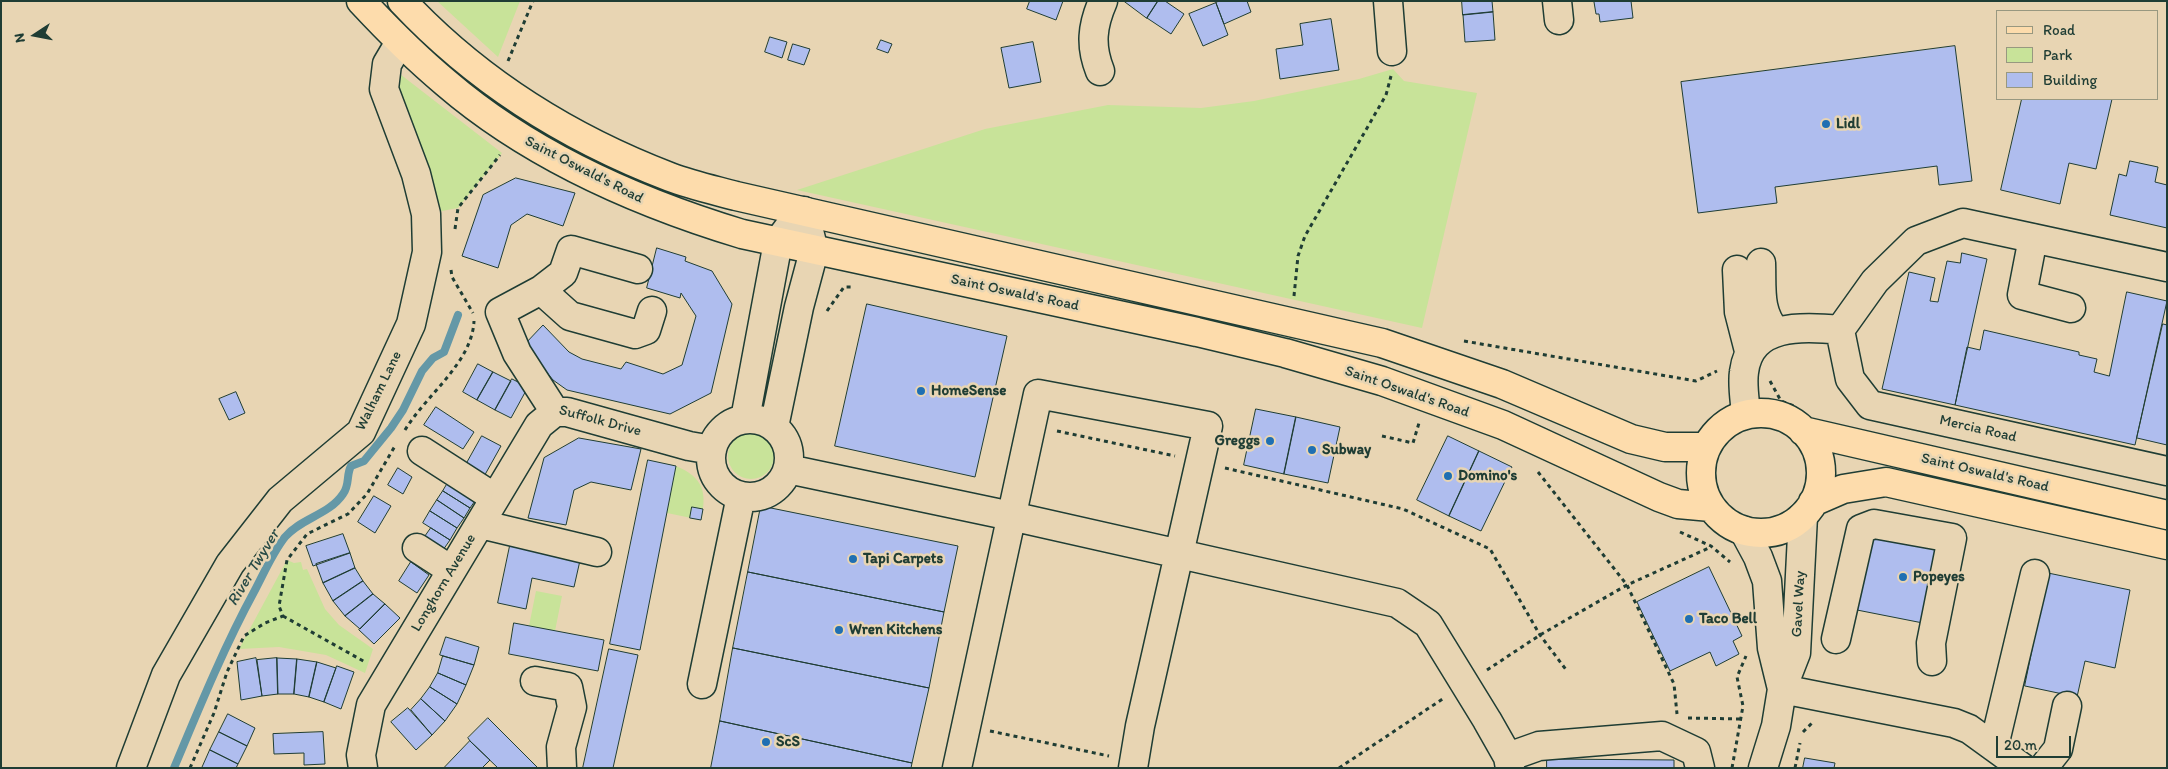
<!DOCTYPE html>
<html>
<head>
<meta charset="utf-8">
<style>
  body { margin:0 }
  #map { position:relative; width:2168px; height:769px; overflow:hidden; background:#e8d5b3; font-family:Itim,sans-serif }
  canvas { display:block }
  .frame { position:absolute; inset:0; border:2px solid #1f3d34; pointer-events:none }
  .legend { position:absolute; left:1996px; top:10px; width:162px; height:90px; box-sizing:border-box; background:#e8d5b3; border:1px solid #989880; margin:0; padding:6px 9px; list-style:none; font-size:15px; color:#1f3d34 }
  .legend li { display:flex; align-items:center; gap:10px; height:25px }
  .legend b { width:25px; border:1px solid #989880 }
  .north { position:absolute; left:10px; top:10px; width:50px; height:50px; -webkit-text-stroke:4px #e8d5b3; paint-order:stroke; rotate:259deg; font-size:14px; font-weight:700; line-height:20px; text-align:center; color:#1f3d34 }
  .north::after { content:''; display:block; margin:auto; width:18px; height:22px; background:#1f3d34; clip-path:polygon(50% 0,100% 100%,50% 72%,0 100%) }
  .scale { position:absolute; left:1996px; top:736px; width:75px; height:22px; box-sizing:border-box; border:2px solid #1f3d34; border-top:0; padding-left:6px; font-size:15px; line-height:18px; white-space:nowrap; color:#1f3d34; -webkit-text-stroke:4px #e8d5b3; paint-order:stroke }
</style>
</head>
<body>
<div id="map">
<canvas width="2168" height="769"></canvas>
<div class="frame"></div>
<ul class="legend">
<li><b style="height:6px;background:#fddcac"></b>Road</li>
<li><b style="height:14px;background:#c8e399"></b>Park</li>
<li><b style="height:14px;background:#afbdee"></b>Building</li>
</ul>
<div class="north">N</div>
<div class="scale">20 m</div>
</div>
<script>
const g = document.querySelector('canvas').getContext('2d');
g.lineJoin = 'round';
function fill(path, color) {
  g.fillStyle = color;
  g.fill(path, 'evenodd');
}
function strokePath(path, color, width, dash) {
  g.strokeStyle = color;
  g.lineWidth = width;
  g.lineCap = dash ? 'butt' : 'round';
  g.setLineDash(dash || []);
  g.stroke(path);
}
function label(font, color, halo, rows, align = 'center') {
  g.font = font + ' Itim,sans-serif';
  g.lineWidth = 5;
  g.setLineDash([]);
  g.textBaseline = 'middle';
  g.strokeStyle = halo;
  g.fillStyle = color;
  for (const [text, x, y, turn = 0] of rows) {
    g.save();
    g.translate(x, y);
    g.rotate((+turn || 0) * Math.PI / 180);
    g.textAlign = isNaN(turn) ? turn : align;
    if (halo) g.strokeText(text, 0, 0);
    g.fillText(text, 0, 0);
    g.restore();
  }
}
fill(new Path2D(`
  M 437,1 L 520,1 L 498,57 Z
  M 387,64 L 502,153 L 458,208 L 426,214 Z
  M 1393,69 L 1404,81 L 1477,93 L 1422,328 L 797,190 L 985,129 L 1108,105 L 1201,108 L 1254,101 L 1359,79 Z
  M728 456a23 23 0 1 1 46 0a23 23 0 1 1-46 0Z
  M 676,466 C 704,478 707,492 701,520 L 667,513 Z
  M 287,560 L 294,563 L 301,562 L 303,570 L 307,569 L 325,609 L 339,625 L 373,649 L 365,673 L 326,655 L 279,647 L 239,649 Z
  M 536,591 L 562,596 L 555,631 L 529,626 Z`), '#c8e399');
strokePath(new Path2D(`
  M 174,768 C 199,708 224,647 255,590 C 264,573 273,552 285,537 C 301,518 329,515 343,494 C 350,485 346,475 351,466 L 364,461 L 391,428 L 403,410 L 422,371 L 433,358 L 444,352 L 458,315`), '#6498a7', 8);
const building = new Path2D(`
  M 1030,1 L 1063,1 L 1056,20 L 1027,9 Z
  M 1124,1 L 1158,1 L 1147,18 Z
  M 1158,1 L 1165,1 L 1184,14 L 1171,34 L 1147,18 Z
  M 1219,1 L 1247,1 L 1251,12 L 1224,24 L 1216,3 Z
  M 1462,1 L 1492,1 L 1493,12 L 1463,15 Z
  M 1597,1 L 1631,1 L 1633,18 L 1600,22 L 1599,14 L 1596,14 L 1594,2 Z
  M 1216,3 L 1228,35 L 1203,46 L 1189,14 Z
  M 1493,12 L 1495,40 L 1465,42 L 1463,15 Z
  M 1331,19 L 1339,70 L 1280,79 L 1276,49 L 1303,45 L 1300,24 Z
  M 770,37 L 787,42 L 782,58 L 765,52 Z
  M 881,40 L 892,44 L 888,53 L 877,49 Z
  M 1033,42 L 1041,82 L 1009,88 L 1001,48 Z
  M 793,44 L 810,49 L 804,65 L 788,60 Z
  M 1955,46 L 1972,181 L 1939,185 L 1937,166 L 1775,187 L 1777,203 L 1698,213 L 1681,82 Z
  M 2022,99 L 2112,99 L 2096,169 L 2069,163 L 2060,204 L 2001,190 Z
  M 2130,161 L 2158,167 L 2155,182 L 2167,185 L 2167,228 L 2110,215 L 2119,174 L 2126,176 Z
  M 516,178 L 575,193 L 563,226 L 527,214 L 511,225 L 498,268 L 462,256 L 483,195 Z
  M 657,248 L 686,257 L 685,261 L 712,271 L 732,304 L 711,393 L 670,414 L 567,390 L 553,380 L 524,345 L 543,325 L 569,352 L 582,359 L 621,369 L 626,362 L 663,374 L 682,365 L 696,316 L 681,293 L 680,298 L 647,288 Z
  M 1962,253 L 1987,259 L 1955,405 L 1882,389 L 1909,272 L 1935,278 L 1930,301 L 1938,302 L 1947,261 L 1960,263 Z
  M 2127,292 L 2167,301 L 2135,445 L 1955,405 L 1967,347 L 1980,350 L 1984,330 L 2079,352 L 2079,355 L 2097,359 L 2094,372 L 2109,376 Z
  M 867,304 L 1007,336 L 975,477 L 835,446 Z
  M 2163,324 L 2167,325 L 2167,445 L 2137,438 Z
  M 478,364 L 493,372 L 477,400 L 463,392 Z
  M 493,372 L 511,381 L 495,410 L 477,400 Z
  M 512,379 L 528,387 L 511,418 L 495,410 Z
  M 236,392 L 245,413 L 229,420 L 219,399 Z
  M 436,407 L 474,432 L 463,449 L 424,425 Z
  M 1256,409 L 1296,417 L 1284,474 L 1244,465 Z
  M 1296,417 L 1340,427 L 1328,483 L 1284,474 Z
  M 482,436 L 501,446 L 482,480 L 463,470 Z
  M 1448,436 L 1479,451 L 1449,516 L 1417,500 Z
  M 579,438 L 641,449 L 631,490 L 591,482 L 574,490 L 566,525 L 528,518 L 544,458 Z
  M 1479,451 L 1512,467 L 1481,531 L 1449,516 Z
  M 648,460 L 676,466 L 640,650 L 610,644 Z
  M 398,468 L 412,477 L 403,494 L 388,485 Z
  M 449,481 L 477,498 L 470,508 L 443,491 Z
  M 443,491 L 470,508 L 464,518 L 437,500 Z
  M 374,496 L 391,506 L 375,533 L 358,522 Z
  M 437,500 L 464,518 L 457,528 L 430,511 Z
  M 761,506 L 958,546 L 944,612 L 748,572 Z
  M 692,507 L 703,509 L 701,520 L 690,518 Z
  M 430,511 L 457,528 L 450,540 L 423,523 Z
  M 431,528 L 450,540 L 443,550 L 424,538 Z
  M 1873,530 L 1948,545 L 1933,625 L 1857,610 Z
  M 343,534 L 350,553 L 313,566 L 306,546 Z
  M 511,541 L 581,556 L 574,587 L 532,578 L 526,609 L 498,603 Z
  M 350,553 L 355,568 L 323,583 L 316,564 Z
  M 411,562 L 429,575 L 417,593 L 399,581 Z
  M 1709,567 L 1742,636 L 1733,641 L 1739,654 L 1716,666 L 1710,652 L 1670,671 L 1637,602 Z
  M 355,568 L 363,581 L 333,601 L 323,583 Z
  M 748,572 L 944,612 L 929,688 L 733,648 Z
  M 2048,573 L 2130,590 L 2115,668 L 2085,661 L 2077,697 L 2025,686 Z
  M 363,581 L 373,594 L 345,616 L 333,601 Z
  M 373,594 L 385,604 L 360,629 L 345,616 Z
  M 385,604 L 400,618 L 374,644 L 359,630 Z
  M 514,623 L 604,640 L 598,671 L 509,654 Z
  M 446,637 L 479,647 L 474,665 L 440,655 Z
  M 733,648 L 929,688 L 912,763 L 720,721 Z
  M 609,649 L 638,655 L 613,768 L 583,768 Z
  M 443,656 L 474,665 L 466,685 L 438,673 Z
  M 256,658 L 262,696 L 241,700 L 237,662 Z
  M 277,658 L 278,694 L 262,696 L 257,660 Z
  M 277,658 L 297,659 L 294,694 L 278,694 Z
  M 297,659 L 317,662 L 309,697 L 294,694 Z
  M 317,662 L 336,668 L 324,702 L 309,697 Z
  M 337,666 L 354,672 L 341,709 L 324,702 Z
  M 438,673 L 466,685 L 457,704 L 430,687 Z
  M 430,687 L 457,704 L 445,721 L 421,699 Z
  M 421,699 L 445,721 L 432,735 L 411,710 Z
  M 408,708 L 432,735 L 416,750 L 391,722 Z
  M 228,714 L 255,728 L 247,746 L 219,732 Z
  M 488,718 L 538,768 L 498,768 L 470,741 L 468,738 Z
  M 720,721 L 912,763 L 911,768 L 711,768 Z
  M 219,732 L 247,746 L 238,764 L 210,750 Z
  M 323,732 L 325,764 L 304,765 L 304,753 L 274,754 L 273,734 Z
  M 470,741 L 490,760 L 482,768 L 444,768 Z
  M 210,750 L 238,764 L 236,768 L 202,768 Z
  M 1805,758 L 1835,763 L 1834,768 L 1803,768 Z
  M 1547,759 L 1674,760 L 1674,768 L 1547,768 Z`);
fill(building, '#afbdee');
strokePath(building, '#1f3d34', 1);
const minor = new Path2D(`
  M 1388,1 L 1392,51
  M 1557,1 L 1559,20
  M 1100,71 C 1090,46 1092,26 1103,1
  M 2033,238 L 2022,295 L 2071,308
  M 1761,263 C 1762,289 1758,311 1776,332
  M 2167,267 L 1963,223 L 1916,241 L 1875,281 L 1840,330 L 1850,379 L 1870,405 L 2167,471
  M 1737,270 L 1739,312 L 1749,351
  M 541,290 L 570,316 L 635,334 L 646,330 L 652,311
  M 555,412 L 517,353 L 500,312 L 541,290 L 563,273 L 571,250 L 638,269
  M 555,412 L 567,412 L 689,446 L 712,450
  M 1746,414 C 1745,401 1742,385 1744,372 C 1750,323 1803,326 1840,330
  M711 458a39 39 0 1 1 78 0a39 39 0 1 1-78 0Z
  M 745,419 L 778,242 L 792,223
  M 774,427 L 799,307 L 814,251 L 804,211
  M 422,451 L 495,498
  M 788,469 L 1011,516 L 1397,603 L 1428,624 L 1487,720 L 1508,757 L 1510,768
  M 480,524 L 597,552
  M 1744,531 L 1758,557 L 1767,581 L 1772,648 L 1782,689 L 1776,726 L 1763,768
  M 417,548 L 451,570
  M 1836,639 L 1861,529 L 1874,524 L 1952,538 L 1931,643 L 1932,661
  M 535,681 L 568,687 L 572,707 L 561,747 L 562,768
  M 702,684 L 741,496
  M 1782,689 L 1954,723 L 1969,729 L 2023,768
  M 1782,689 L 1796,653 L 1803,516
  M 1994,746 L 2035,574
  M 1508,757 L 1539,746 L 1662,736 L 1696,752 L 1700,768
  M 131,768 L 166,675 L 230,564 L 280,500 L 361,432 L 411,324 L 427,252 L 426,214 L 416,174 L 384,89 L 387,64 L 400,42
  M 363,768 L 361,755 L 371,705 L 539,425 L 555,412
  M 957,768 L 1038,394 L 1208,426 L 1140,726 L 1133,768
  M 2043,768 L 2058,749 L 2067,706`);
const major = new Path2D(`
  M 361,1 C 388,30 416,58 446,83 C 531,156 636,202 742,234 L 1197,332 L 1285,353 L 1382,381 L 1503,425 L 1659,497 L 1678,504 L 1711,507
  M 402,1 C 477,81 568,138 670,177 C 691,185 714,190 736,196 L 1382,343 L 1502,384 L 1631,439 L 1665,447 L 1706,447
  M1701 473a60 60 0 1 1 120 0a60 60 0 1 1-120 0Z
  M 1803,431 L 2167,515
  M 1813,502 L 1843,489 L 1886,482 L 2167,545`);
strokePath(minor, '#1f3d34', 31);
strokePath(major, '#1f3d34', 31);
strokePath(new Path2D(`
  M 508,61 L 533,1
  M 455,229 L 458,208 L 500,155
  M 451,270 L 452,277 L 473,313
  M 1294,296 L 1298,256 L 1305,236 L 1386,95 L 1391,76
  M 827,311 L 844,287 L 854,287
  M 1464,341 L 1696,381 L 1717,371
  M 1770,381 L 1781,401 L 1794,406
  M 405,430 C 426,395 472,363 474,321
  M 1057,431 L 1175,456
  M 1382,436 L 1413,443 L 1419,423
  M 1225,468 L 1403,509 L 1490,549 L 1540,635 L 1567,671
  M 1538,472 L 1627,585 L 1674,684 L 1677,714
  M 1680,532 L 1711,546 L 1730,562
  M 283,616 L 365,662
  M 1487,670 L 1540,635 L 1627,585 L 1711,547
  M 1688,718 L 1742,719
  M 990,731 L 1109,756
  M 1803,732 L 1812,723
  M 190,768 L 214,713 L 227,672 L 244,636 L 265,623 L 283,616 L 279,606 L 287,560 L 307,534 L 348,514 L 367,494 L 395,446
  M 1339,768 L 1444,698
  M 1732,768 L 1743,706 L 1737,677 L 1746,656
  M 1795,768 L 1800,743`), '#1f3d34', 3, [4, 4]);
strokePath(minor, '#e8d5b3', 28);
strokePath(major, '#fddcac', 28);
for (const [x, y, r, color] of [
  [1826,124,5,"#1f6fb2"],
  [921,391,5,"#1f6fb2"],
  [1270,441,5,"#1f6fb2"],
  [1312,450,5,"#1f6fb2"],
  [1448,476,5,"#1f6fb2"],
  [853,559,5,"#1f6fb2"],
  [1903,577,5,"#1f6fb2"],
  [1689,619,5,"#1f6fb2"],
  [839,630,5,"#1f6fb2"],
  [766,742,5,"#1f6fb2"]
]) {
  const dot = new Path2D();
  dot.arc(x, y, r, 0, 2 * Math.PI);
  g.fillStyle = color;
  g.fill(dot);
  strokePath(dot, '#e8d5b3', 2);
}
label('bold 15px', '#1f3d34', '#e8d5b3', [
  ["Lidl",1836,124],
  ["HomeSense",931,391],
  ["Greggs",1260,441,"right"],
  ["Subway",1322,450],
  ["Domino's",1458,476],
  ["Tapi Carpets",863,559],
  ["Popeyes",1913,577],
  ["Taco Bell",1699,619],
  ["Wren Kitchens",849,630],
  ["ScS",776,742]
], 'left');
label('15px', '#1f3d34', '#e8d5b3', [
  ["Saint Oswald's Road",584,170,27],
  ["Saint Oswald's Road",1015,293,12],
  ["Walham Lane",379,391,-64],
  ["Saint Oswald's Road",1407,392,19],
  ["Suffolk Drive",600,421,15],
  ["Mercia Road",1978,429,13],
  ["Saint Oswald's Road",1985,473,13],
  ["Longhorn Avenue",444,583,-59],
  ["Gavel Way",1799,604,-87]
]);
label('italic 16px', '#2a4c47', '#e8d5b3', [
  ["River Twyver",254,568,-59]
]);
</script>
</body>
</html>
